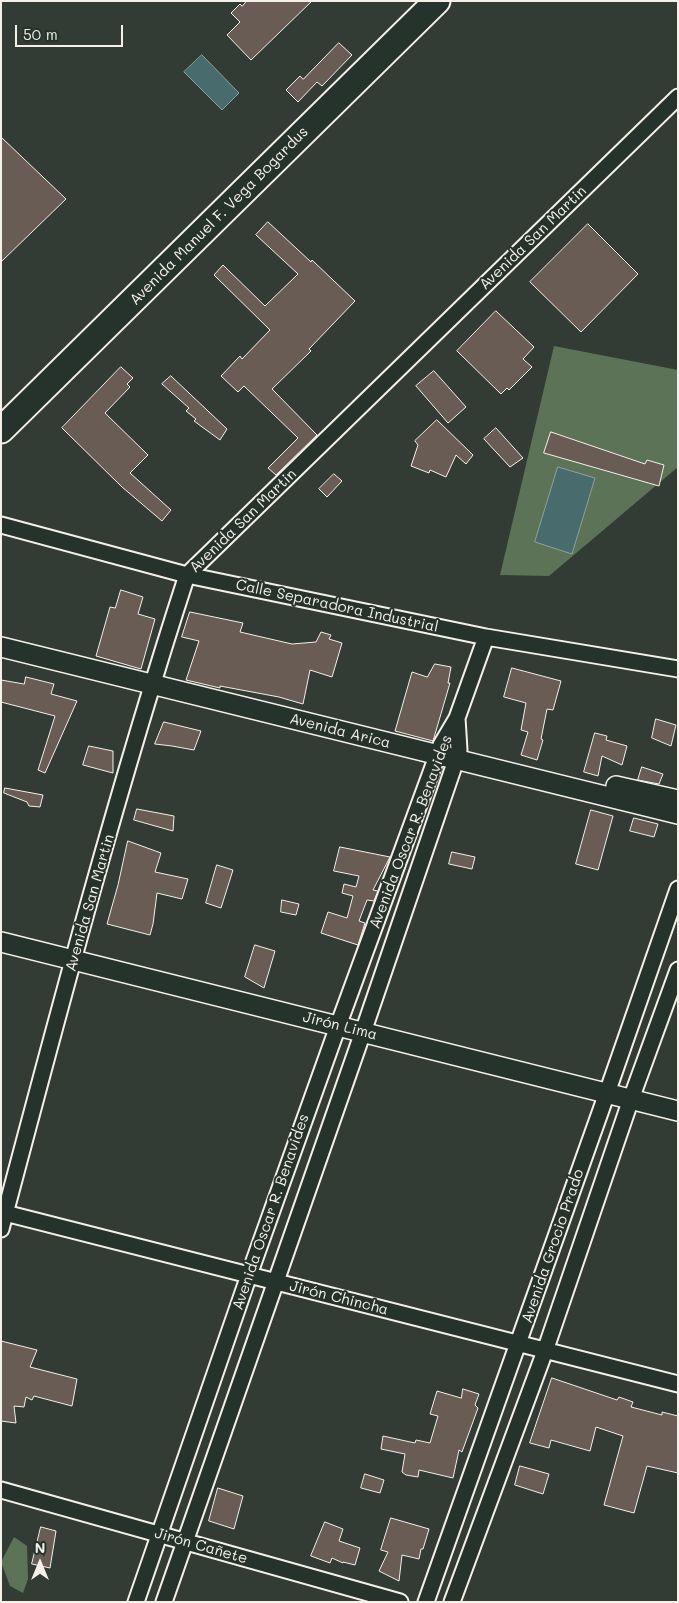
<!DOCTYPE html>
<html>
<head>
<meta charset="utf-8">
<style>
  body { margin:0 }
  #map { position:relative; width:679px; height:1603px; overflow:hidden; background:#333b35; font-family:Mali,sans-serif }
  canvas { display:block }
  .frame { position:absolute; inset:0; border:2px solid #f4f1e8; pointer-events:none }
  .north { position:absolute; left:15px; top:1538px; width:50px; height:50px; -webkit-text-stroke:4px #26332d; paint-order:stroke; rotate:0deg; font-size:14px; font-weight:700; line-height:20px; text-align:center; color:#f4f1e8 }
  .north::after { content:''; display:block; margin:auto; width:18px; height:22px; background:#f4f1e8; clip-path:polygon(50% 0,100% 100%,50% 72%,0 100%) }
  .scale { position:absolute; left:15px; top:25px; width:108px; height:22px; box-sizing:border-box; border:2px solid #f4f1e8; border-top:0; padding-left:6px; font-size:15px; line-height:18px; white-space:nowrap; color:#f4f1e8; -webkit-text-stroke:4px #26332d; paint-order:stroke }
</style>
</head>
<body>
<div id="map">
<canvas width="679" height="1603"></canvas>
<div class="frame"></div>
<div class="north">N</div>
<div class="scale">50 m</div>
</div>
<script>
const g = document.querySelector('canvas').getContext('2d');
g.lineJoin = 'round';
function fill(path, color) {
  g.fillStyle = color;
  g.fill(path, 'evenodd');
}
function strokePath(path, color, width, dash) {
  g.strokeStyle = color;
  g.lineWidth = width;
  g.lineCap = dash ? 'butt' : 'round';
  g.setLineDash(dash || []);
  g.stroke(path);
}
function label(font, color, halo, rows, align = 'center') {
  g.font = font + ' Mali,sans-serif';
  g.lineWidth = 4;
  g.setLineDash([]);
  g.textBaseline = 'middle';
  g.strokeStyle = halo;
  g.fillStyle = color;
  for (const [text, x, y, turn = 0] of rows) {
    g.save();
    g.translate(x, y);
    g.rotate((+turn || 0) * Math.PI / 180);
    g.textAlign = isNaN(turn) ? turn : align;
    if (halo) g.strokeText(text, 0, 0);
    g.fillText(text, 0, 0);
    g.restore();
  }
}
fill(new Path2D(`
  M 554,346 L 678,370 L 678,467 L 549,576 L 500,575 Z
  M 14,1537 L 27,1546 L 28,1579 L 23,1593 L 10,1586 L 1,1562 Z`), '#5c7357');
const water = new Path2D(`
  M 202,55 L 239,93 L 222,110 L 184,72 Z
  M 558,467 L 595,478 L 572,554 L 535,542 Z`);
fill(water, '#486c6e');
strokePath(water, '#8da19f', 1);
const building = new Path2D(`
  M 247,1 L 312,1 L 251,60 L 227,35 L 240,22 L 231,13 L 240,4 L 242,6 Z
  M 339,43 L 352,55 L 322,86 L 317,82 L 298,102 L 286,90 L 300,76 L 303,79 Z
  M 1,137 L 66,199 L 1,262 Z
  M 268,222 L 311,262 L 312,260 L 355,301 L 309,349 L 311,351 L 272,389 L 317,435 L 276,475 L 268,468 L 298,438 L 244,386 L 238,392 L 221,376 L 240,356 L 242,359 L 270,330 L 214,275 L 223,265 L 265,306 L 298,274 L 256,235 Z
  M 588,224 L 638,274 L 581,332 L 530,282 Z
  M 496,311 L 534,347 L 523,359 L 532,367 L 509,390 L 507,388 L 501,394 L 457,351 Z
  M 121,367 L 133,378 L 127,384 L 130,387 L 105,413 L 148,455 L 130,473 L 171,510 L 162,521 L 122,487 L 62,428 Z
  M 434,371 L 466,407 L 448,423 L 416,386 Z
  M 171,376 L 227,429 L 220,440 L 194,421 L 196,419 L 186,411 L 189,408 L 162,384 Z
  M 437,420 L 473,455 L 466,464 L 456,455 L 446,477 L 430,470 L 429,473 L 411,466 L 418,445 L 415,441 Z
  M 496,428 L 523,458 L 510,467 L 484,439 Z
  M 551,432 L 645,464 L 647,460 L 664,465 L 659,486 L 544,453 Z
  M 334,474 L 342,481 L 327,497 L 319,489 Z
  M 121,590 L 143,597 L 138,614 L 155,619 L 141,669 L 96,656 L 110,607 L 115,608 Z
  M 190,612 L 243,623 L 240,632 L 292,644 L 316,642 L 321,632 L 331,635 L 329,639 L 342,643 L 332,677 L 310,670 L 303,704 L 279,697 L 220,686 L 220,688 L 186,680 L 199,641 L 182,637 Z
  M 435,664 L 451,667 L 448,683 L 450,683 L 433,741 L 395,731 L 412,672 L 427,677 Z
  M 512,668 L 561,681 L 553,710 L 547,709 L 541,739 L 543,740 L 537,760 L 521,755 L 528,732 L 521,730 L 526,703 L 504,697 Z
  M 26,677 L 54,684 L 51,694 L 77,701 L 45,773 L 38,770 L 55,716 L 1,702 L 1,680 L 24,684 Z
  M 656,719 L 676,725 L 671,746 L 652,738 Z
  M 164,722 L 201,731 L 194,750 L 172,746 L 155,744 Z
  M 595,733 L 607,736 L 606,740 L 627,746 L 622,765 L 602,756 L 598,776 L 584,772 Z
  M 89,746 L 113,751 L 113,773 L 83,765 Z
  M 642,767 L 663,774 L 659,784 L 638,780 Z
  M 5,788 L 43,795 L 40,807 L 29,806 L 27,802 L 4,793 Z
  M 137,809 L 174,816 L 173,831 L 134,820 Z
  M 591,810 L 613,816 L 598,870 L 576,864 Z
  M 634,818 L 658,824 L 654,837 L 630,831 Z
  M 128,841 L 161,853 L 155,872 L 188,879 L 182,899 L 157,893 L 153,924 L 150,935 L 107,924 L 118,885 Z
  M 340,847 L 390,857 L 373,890 L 378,891 L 374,901 L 367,900 L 359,921 L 365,923 L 358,945 L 321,933 L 328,912 L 347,918 L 353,896 L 342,893 L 344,884 L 356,887 L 359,876 L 334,871 Z
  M 452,852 L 475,857 L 472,869 L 449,864 Z
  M 217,865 L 233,870 L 221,908 L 206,903 Z
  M 282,900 L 299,904 L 296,915 L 281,912 Z
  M 255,945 L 275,951 L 264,988 L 245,977 Z
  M 1,1341 L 37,1350 L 30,1367 L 77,1379 L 72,1406 L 34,1396 L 32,1400 L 26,1397 L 24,1407 L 14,1406 L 16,1423 L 1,1421 Z
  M 552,1378 L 617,1400 L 619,1397 L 633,1402 L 631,1407 L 662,1415 L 662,1412 L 678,1416 L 678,1473 L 647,1466 L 634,1513 L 604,1505 L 623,1436 L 596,1427 L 590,1451 L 551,1440 L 549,1448 L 530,1443 Z
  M 463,1389 L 479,1394 L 475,1405 L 478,1408 L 462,1452 L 459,1450 L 453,1478 L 419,1470 L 418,1477 L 406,1475 L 402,1472 L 405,1454 L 381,1449 L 383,1436 L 415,1443 L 416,1440 L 430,1443 L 438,1416 L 430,1414 L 437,1391 L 461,1398 Z
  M 520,1466 L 549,1474 L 543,1494 L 515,1485 Z
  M 365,1474 L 384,1480 L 380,1493 L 361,1488 Z
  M 218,1488 L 243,1496 L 234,1529 L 209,1521 Z
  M 391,1518 L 429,1529 L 423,1549 L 421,1549 L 419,1559 L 402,1555 L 399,1581 L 379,1571 L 388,1552 L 381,1550 Z
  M 325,1522 L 343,1529 L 339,1541 L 360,1548 L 355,1565 L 343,1562 L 343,1563 L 332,1558 L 330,1563 L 311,1556 Z
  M 41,1527 L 56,1531 L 50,1568 L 32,1564 Z`);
fill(building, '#685c55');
strokePath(building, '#f4f1e8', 1);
const minor = new Path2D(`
  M 1,525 L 187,575 L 486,637 L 678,669
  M 1,1212 L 678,1384
  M 1,1229 C 59,1010 117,790 187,575 L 678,97
  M 1,1490 L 400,1602
  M 136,1602 L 249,1275 L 338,1026 L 441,745 L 457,718 L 486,637
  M 164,1602 L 363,1032 L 456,760 L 459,750 L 457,718
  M 426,1602 L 607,1093 L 678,889
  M 452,1602 L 545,1351 L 631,1099 L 678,970`);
const tertiary = new Path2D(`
  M 1,647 L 678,814
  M 616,786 L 678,800
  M 1,942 L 678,1111`);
const primary = new Path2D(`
  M 1,430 L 437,1`);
strokePath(minor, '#f4f1e8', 19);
strokePath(tertiary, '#f4f1e8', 22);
strokePath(primary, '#f4f1e8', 29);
strokePath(minor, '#26332d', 15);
strokePath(tertiary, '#26332d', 19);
strokePath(primary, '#26332d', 25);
label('15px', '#f4f1e8', '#26332d', [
  ["Avenida Manuel F. Vega Bogardus",219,216,-45],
  ["Avenida San Martin",533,238,-44],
  ["Avenida San Martin",243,521,-44],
  ["Calle Separadora Industrial",337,606,12],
  ["Avenida Arica",340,731,14],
  ["Avenida Oscar R. Benavides",411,832,-69],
  ["Avenida San Martin",90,903,-74],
  ["Jirón Lima",340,1026,14],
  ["Avenida Oscar R. Benavides",271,1212,-71],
  ["Avenida Grocio Prado",553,1246,-71],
  ["Jirón Chincha",339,1298,14],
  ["Jirón Cañete",201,1546,16]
]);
</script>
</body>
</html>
